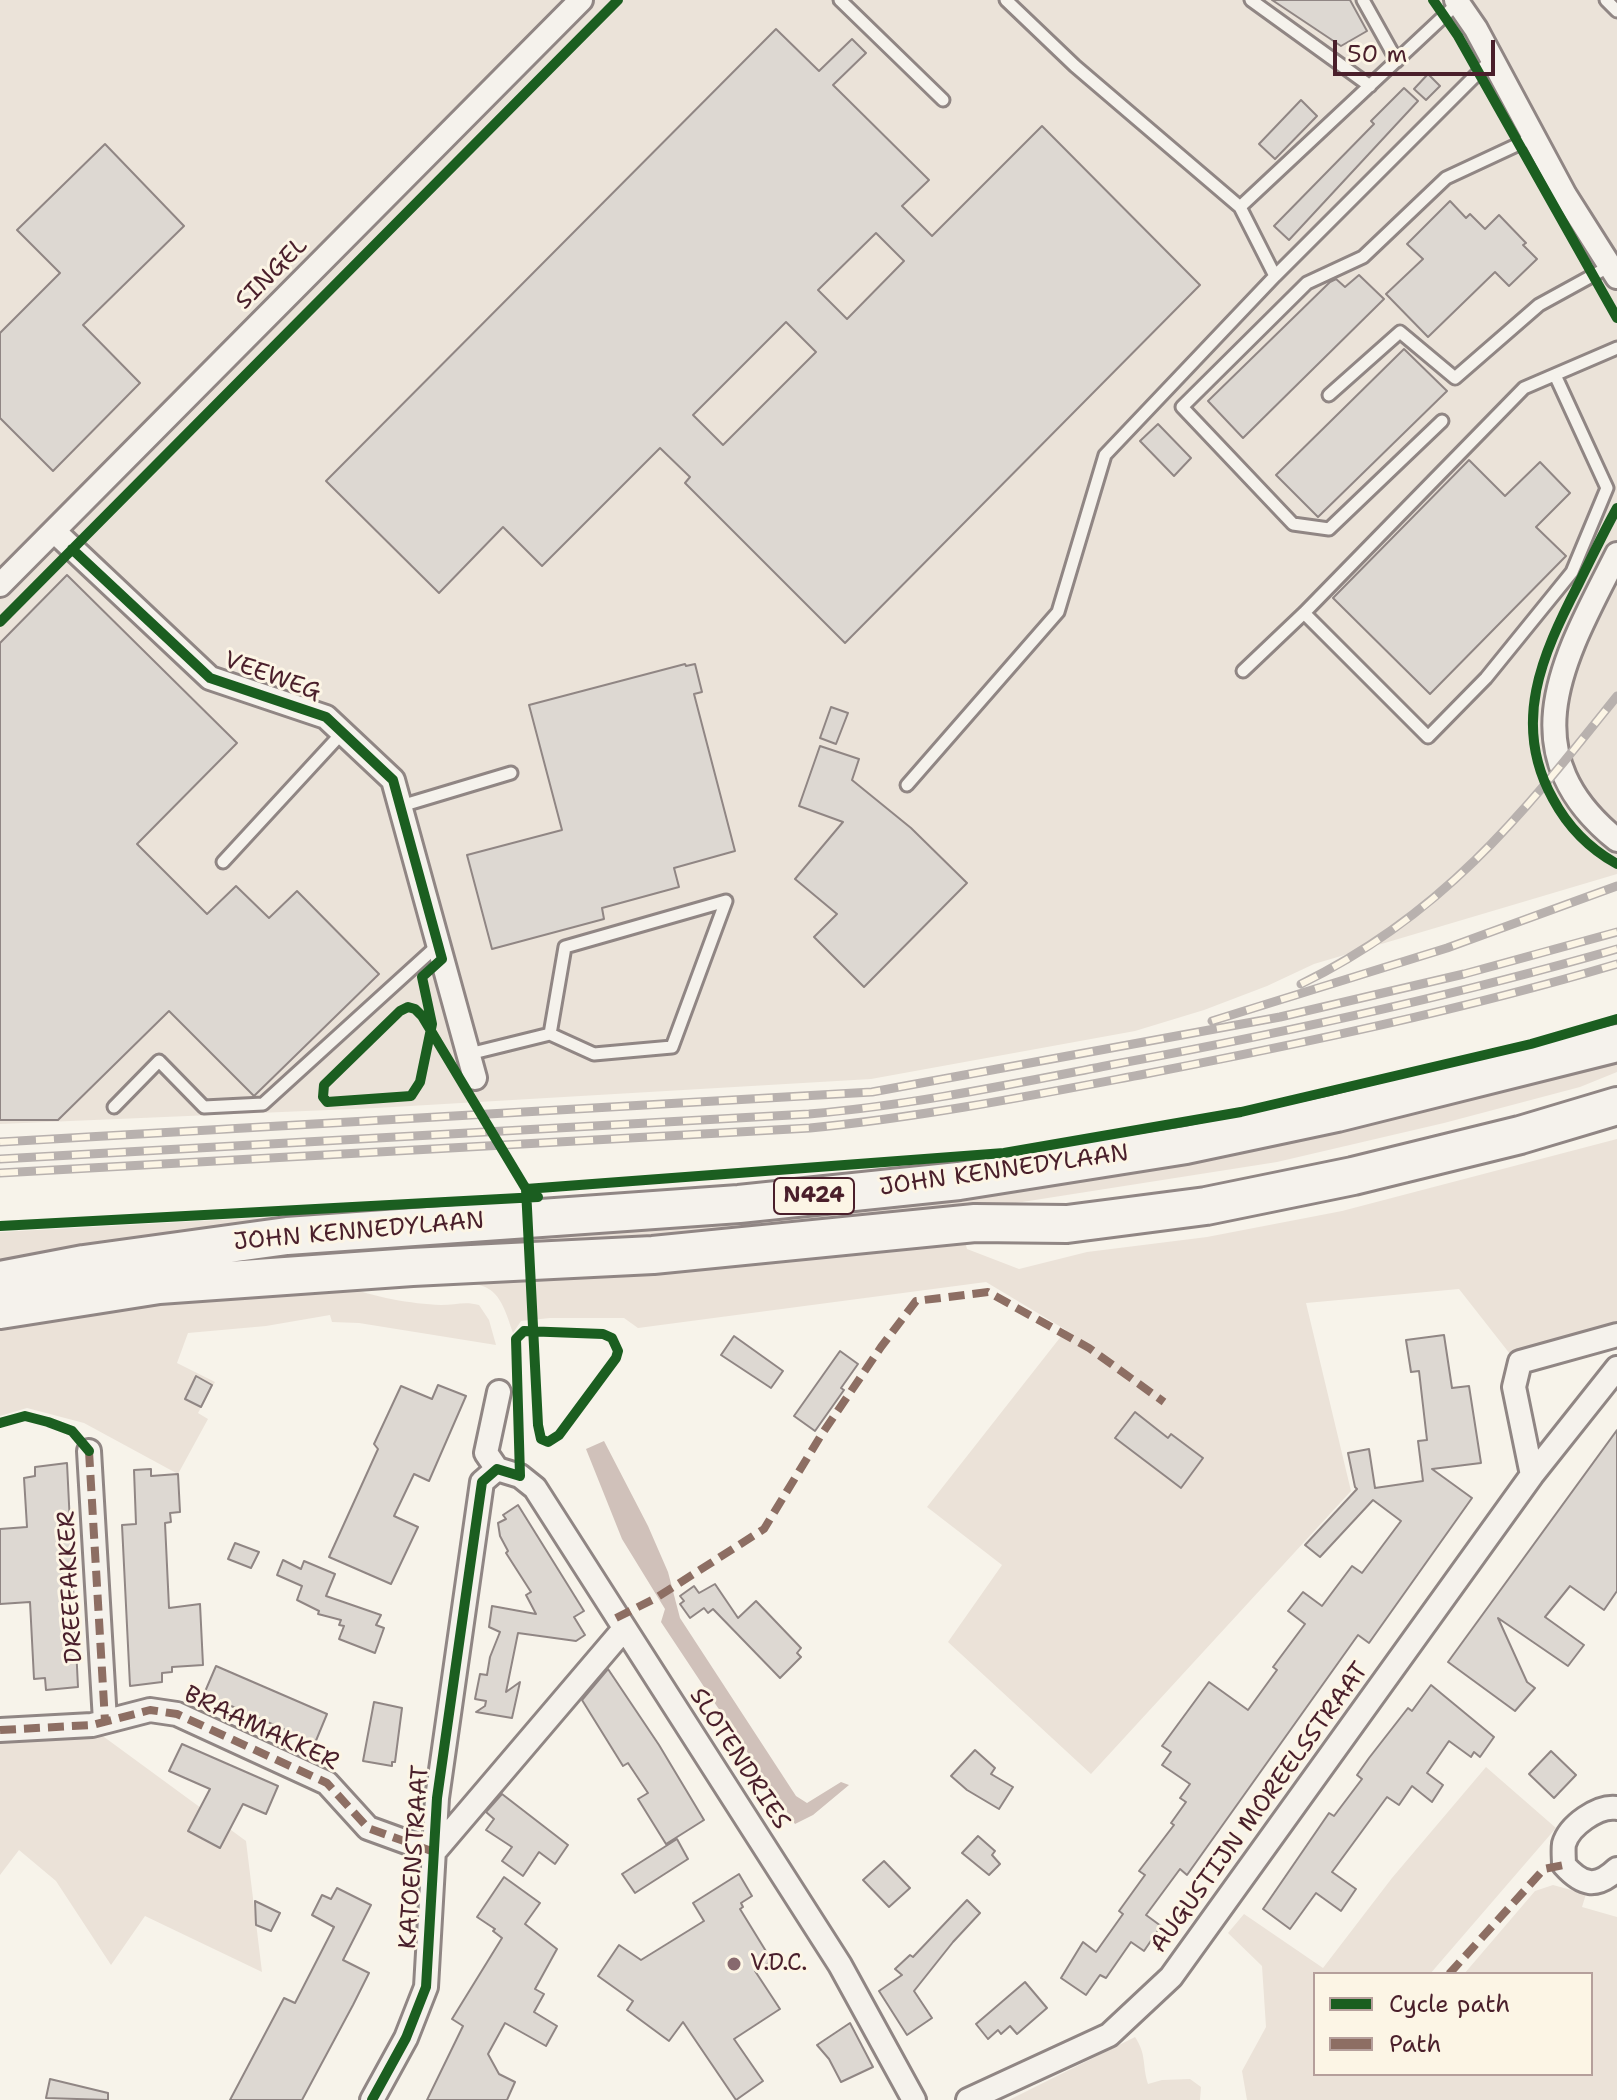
<!DOCTYPE html>
<html>
<head>
<meta charset="utf-8">
<style>
  body { margin:0 }
  #map { position:relative; width:1617px; height:2100px; overflow:hidden; background:#f7f3ea; font-family:"Shantell Sans",sans-serif }
  canvas { display:block }
  .legend { position:absolute; left:1313px; top:1972px; width:280px; height:104px; box-sizing:border-box; background:#fcf5e5; border:2px solid #b59f9b; margin:0; padding:10px 14px; list-style:none; font-size:24px; color:#4a1f2b }
  .legend li { display:flex; align-items:center; gap:16px; height:40px }
  .legend b { width:40px; border:2px solid #b59f9b }
  .scale { position:absolute; left:1333px; top:40px; width:162px; height:36px; box-sizing:border-box; border:4px solid #4a1f2b; border-top:0; padding-left:10px; font-size:24px; line-height:28px; white-space:nowrap; color:#4a1f2b; -webkit-text-stroke:6px #fcf5e5; paint-order:stroke }
</style>
</head>
<body>
<div id="map">
<canvas width="1617" height="2100"></canvas>
<ul class="legend">
<li><b style="height:10px;background:#1b5e20"></b>Cycle path</li>
<li><b style="height:10px;background:#8d6e63"></b>Path</li>
</ul>
<div class="scale">50 m</div>
</div>
<script>
const g = document.querySelector('canvas').getContext('2d');
g.lineJoin = 'round';
function fill(path, color) {
  g.fillStyle = color;
  g.fill(path, 'evenodd');
}
function strokePath(path, color, width, dash) {
  g.strokeStyle = color;
  g.lineWidth = width;
  g.lineCap = dash ? 'butt' : 'round';
  g.setLineDash(dash || []);
  g.stroke(path);
}
function label(font, color, halo, rows, align = 'center') {
  g.font = font + ' "Shantell Sans",sans-serif';
  g.lineWidth = 6;
  g.setLineDash([]);
  g.textBaseline = 'middle';
  g.strokeStyle = halo;
  g.fillStyle = color;
  for (const [text, x, y, turn = 0] of rows) {
    g.save();
    g.translate(x, y);
    g.rotate((+turn || 0) * Math.PI / 180);
    g.textAlign = isNaN(turn) ? turn : align;
    if (halo) g.strokeText(text, 0, 0);
    g.fillText(text, 0, 0);
    g.restore();
  }
}
fill(new Path2D(`
  M 0,0 L 1617,0 L 1617,874 L 1314,964 L 1267,986 L 1204,1010 L 1135,1031 L 871,1079 L 376,1108 L 0,1124 Z`), '#ebe3d9');
fill(new Path2D(`
  M 1617,1053 L 1617,1072 L 1580,1087 L 1444,1123 L 1277,1162 L 984,1208 L 597,1247 L 115,1268 L 631,1225 Z
  M 1617,1139 L 1617,1321 L 1510,1354 L 1459,1289 L 1306,1303 L 1351,1491 L 1091,1774 L 948,1642 L 1002,1565 L 927,1507 L 1066,1330 L 986,1282 L 638,1328 L 624,1318 L 550,1318 L 521,1321 L 513,1333 C 497,1281 489,1285 439,1280 L 603,1275 L 757,1265 L 964,1238 L 967,1249 L 1019,1269 L 1087,1252 L 1207,1237 L 1342,1211 Z
  M 400,1210 L 0,1266 L 0,1232 Z
  M 346,1286 C 372,1297 412,1304 441,1305 C 455,1305 465,1301 479,1305 L 489,1320 L 496,1345 L 359,1323 L 332,1322 L 330,1315 L 266,1326 L 188,1333 L 177,1363 L 215,1382 L 198,1413 L 208,1419 L 178,1474 L 84,1423 L 27,1408 L 0,1416 L 0,1324 L 161,1299 Z
  M 100,1734 L 246,1841 L 262,1972 L 145,1916 L 111,1965 L 56,1881 L 19,1850 L 0,1875 L 0,1736 Z
  M 1486,1767 L 1556,1828 L 1430,1974 L 1315,1974 L 1315,2074 L 1591,2074 L 1591,1974 L 1464,1974 L 1535,1891 L 1553,1885 L 1586,1894 L 1582,1907 L 1617,1917 L 1617,2100 L 1247,2100 L 1242,2071 L 1266,2027 L 1262,1966 L 1228,1933 L 1244,1914 L 1323,1968 L 1392,1878 Z
  M 1135,2037 C 1147,2055 1142,2065 1148,2084 L 1162,2080 L 1190,2079 L 1201,2087 L 1200,2100 L 1009,2100 Z`), '#ebe2d8');
fill(new Path2D(`
  M 604,1441 L 648,1526 L 668,1572 L 680,1618 L 796,1796 L 807,1803 L 841,1782 L 849,1785 L 813,1815 L 795,1824 L 661,1622 L 665,1609 L 622,1539 L 586,1449 Z`), '#d0c1ba');
const building = new Path2D(`
  M 1272,0 L 1350,0 L 1367,31 L 1341,46 Z
  M 776,29 L 819,71 L 852,39 L 866,53 L 833,85 L 929,180 L 902,206 L 932,236 L 1042,126 L 1200,285 L 845,643 L 685,483 L 690,477 L 660,448 L 542,566 L 503,527 L 439,593 L 326,481 ZM 876,233 L 904,261 L 847,319 L 818,290 ZM 786,322 L 816,352 L 723,445 L 693,415 Z
  M 1428,74 L 1440,86 L 1426,100 L 1414,89 Z
  M 1404,88 L 1418,101 L 1289,240 L 1274,226 L 1374,124 L 1371,121 Z
  M 1301,100 L 1317,116 L 1275,159 L 1259,144 Z
  M 105,144 L 184,226 L 83,325 L 140,383 L 53,471 L 0,418 L 0,333 L 60,273 L 17,230 Z
  M 1450,201 L 1466,218 L 1470,214 L 1485,229 L 1499,215 L 1526,243 L 1523,245 L 1537,259 L 1509,286 L 1495,272 L 1428,337 L 1386,294 L 1423,259 L 1407,244 Z
  M 1359,275 L 1384,299 L 1243,438 L 1208,401 L 1330,282 L 1336,279 L 1345,287 Z
  M 1404,349 L 1447,391 L 1318,517 L 1276,475 Z
  M 1158,424 L 1191,458 L 1174,476 L 1140,441 Z
  M 1469,460 L 1505,496 L 1540,462 L 1570,493 L 1536,527 L 1566,556 L 1430,694 L 1333,598 Z
  M 67,575 L 237,743 L 137,844 L 207,914 L 236,886 L 269,918 L 297,891 L 379,974 L 254,1096 L 169,1011 L 58,1120 L 0,1120 L 0,643 Z
  M 685,664 L 686,666 L 695,664 L 702,692 L 694,694 L 735,851 L 674,868 L 679,887 L 602,908 L 604,919 L 492,949 L 467,855 L 562,830 L 529,705 Z
  M 831,707 L 848,713 L 836,744 L 820,738 Z
  M 820,746 L 859,759 L 852,780 L 911,828 L 967,883 L 864,987 L 814,937 L 837,914 L 795,879 L 843,822 L 799,806 Z
  M 1444,1335 L 1452,1388 L 1469,1386 L 1481,1463 L 1432,1469 L 1472,1498 L 1369,1643 L 1358,1635 L 1187,1875 L 1180,1869 L 1146,1915 L 1161,1926 L 1144,1951 L 1131,1942 L 1106,1978 L 1100,1975 L 1086,1995 L 1061,1978 L 1083,1942 L 1096,1952 L 1123,1914 L 1119,1911 L 1145,1875 L 1139,1871 L 1174,1825 L 1171,1823 L 1186,1802 L 1180,1798 L 1190,1784 L 1162,1765 L 1171,1752 L 1162,1746 L 1209,1682 L 1248,1710 L 1277,1670 L 1273,1667 L 1305,1624 L 1288,1611 L 1303,1592 L 1322,1606 L 1352,1566 L 1362,1573 L 1401,1521 L 1373,1500 L 1320,1557 L 1305,1545 L 1357,1489 L 1355,1487 L 1348,1453 L 1369,1449 L 1375,1488 L 1423,1481 L 1418,1441 L 1427,1440 L 1419,1371 L 1411,1372 L 1406,1340 Z
  M 734,1336 L 783,1371 L 771,1388 L 721,1355 Z
  M 840,1351 L 858,1364 L 841,1388 L 844,1390 L 815,1431 L 794,1416 Z
  M 196,1376 L 212,1385 L 201,1407 L 185,1399 Z
  M 438,1385 L 466,1396 L 429,1481 L 414,1474 L 394,1516 L 418,1527 L 391,1584 L 329,1557 L 378,1449 L 374,1444 L 401,1386 L 432,1399 Z
  M 1135,1412 L 1168,1438 L 1171,1434 L 1203,1458 L 1181,1488 L 1115,1438 Z
  M 1617,1430 L 1617,1591 L 1604,1610 L 1570,1586 L 1545,1617 L 1584,1645 L 1568,1666 L 1498,1618 L 1527,1682 L 1535,1688 L 1515,1711 L 1448,1662 Z
  M 67,1463 L 78,1687 L 46,1690 L 45,1678 L 34,1679 L 30,1602 L 0,1604 L 0,1529 L 27,1527 L 24,1478 L 35,1476 L 35,1467 Z
  M 151,1469 L 151,1476 L 178,1474 L 180,1512 L 170,1513 L 171,1522 L 165,1523 L 169,1608 L 200,1604 L 203,1665 L 172,1667 L 172,1672 L 162,1673 L 162,1682 L 130,1686 L 122,1525 L 136,1524 L 134,1470 Z
  M 518,1505 L 584,1611 L 574,1617 L 585,1635 L 576,1641 L 518,1633 L 506,1692 L 520,1682 L 512,1718 L 476,1712 L 485,1706 L 486,1701 L 475,1699 L 480,1674 L 487,1675 L 490,1657 L 500,1632 L 489,1627 L 492,1606 L 536,1614 L 526,1595 L 531,1592 L 506,1553 L 508,1551 L 500,1536 L 498,1523 L 506,1519 L 503,1515 Z
  M 235,1543 L 259,1552 L 251,1568 L 228,1559 Z
  M 283,1560 L 301,1569 L 304,1561 L 335,1574 L 326,1596 L 381,1615 L 376,1625 L 384,1628 L 375,1653 L 339,1639 L 344,1626 L 339,1625 L 341,1620 L 318,1614 L 319,1611 L 297,1600 L 302,1586 L 277,1575 Z
  M 715,1584 L 738,1618 L 756,1601 L 801,1648 L 797,1653 L 801,1657 L 780,1678 L 713,1609 L 708,1613 L 704,1608 L 690,1618 L 680,1604 L 684,1601 L 680,1596 L 694,1586 L 699,1593 Z
  M 216,1666 L 327,1714 L 315,1743 L 204,1694 Z
  M 608,1669 L 659,1745 L 704,1820 L 666,1844 L 638,1799 L 648,1793 L 628,1763 L 623,1766 L 582,1700 Z
  M 1431,1685 L 1494,1737 L 1480,1757 L 1474,1752 L 1471,1757 L 1449,1741 L 1427,1773 L 1443,1785 L 1432,1802 L 1412,1786 L 1399,1805 L 1387,1797 L 1332,1872 L 1356,1889 L 1341,1911 L 1316,1893 L 1290,1929 L 1263,1909 L 1329,1813 L 1334,1816 L 1362,1779 L 1357,1775 L 1369,1758 L 1408,1708 L 1412,1711 Z
  M 374,1702 L 402,1708 L 395,1762 L 392,1762 L 392,1766 L 363,1761 Z
  M 182,1744 L 278,1786 L 266,1814 L 243,1804 L 220,1848 L 188,1831 L 210,1789 L 169,1771 Z
  M 975,1750 L 995,1768 L 991,1774 L 1013,1787 L 999,1809 L 967,1790 L 951,1776 Z
  M 1551,1751 L 1576,1775 L 1554,1798 L 1529,1774 Z
  M 502,1794 L 568,1845 L 555,1864 L 539,1852 L 523,1876 L 502,1861 L 512,1847 L 486,1830 L 494,1819 L 486,1812 Z
  M 978,1836 L 995,1851 L 992,1855 L 1000,1864 L 989,1875 L 962,1853 Z
  M 677,1839 L 688,1859 L 635,1893 L 622,1874 Z
  M 884,1861 L 910,1888 L 889,1907 L 863,1880 Z
  M 739,1874 L 752,1896 L 741,1903 L 743,1907 L 740,1909 L 772,1961 L 755,1971 L 780,2009 L 734,2039 L 763,2081 L 736,2100 L 683,2022 L 669,2041 L 627,2010 L 633,2001 L 598,1976 L 619,1945 L 641,1960 L 704,1921 L 693,1903 Z
  M 504,1877 L 540,1903 L 525,1924 L 557,1949 L 535,1989 L 544,1994 L 534,2012 L 557,2026 L 546,2046 L 505,2023 L 488,2054 L 499,2074 L 515,2082 L 507,2100 L 427,2100 L 463,2026 L 452,2019 L 502,1938 L 493,1931 L 495,1929 L 477,1917 Z
  M 337,1888 L 371,1905 L 343,1960 L 369,1973 L 353,2005 L 302,2100 L 230,2100 L 284,1998 L 295,2003 L 334,1927 L 312,1915 L 322,1895 L 331,1899 Z
  M 967,1900 L 980,1913 L 953,1942 L 914,1991 L 932,2018 L 907,2035 L 879,1991 L 902,1975 L 895,1969 L 910,1955 L 913,1957 Z
  M 255,1901 L 280,1913 L 271,1931 L 256,1925 Z
  M 1025,1982 L 1047,2008 L 1017,2034 L 1010,2026 L 1001,2034 L 998,2030 L 988,2039 L 976,2024 Z
  M 850,2023 L 873,2067 L 841,2082 L 829,2059 L 817,2045 Z
  M 50,2079 L 108,2093 L 108,2100 L 46,2098 Z`);
fill(building, '#ddd8d2');
strokePath(building, '#908684', 2);
const service = new Path2D(`
  M 840,0 L 943,100
  M 1006,0 L 1075,66 L 1240,207
  M 1251,0 L 1370,86
  M 1363,0 L 1397,61
  M 1606,0 L 1617,11
  M 1275,276 L 1492,59
  M 1329,395 L 1400,332 L 1455,378 L 1539,305 L 1610,266
  M 1442,421 L 1329,529 L 1293,524 L 1182,407 L 1307,283 L 1363,257 L 1446,178 L 1534,137
  M 1304,613 L 1428,737 L 1486,678 L 1572,572 L 1607,488 L 1555,375
  M 1243,671 L 1304,613 L 1524,388 L 1617,348
  M 907,785 L 1058,612 L 1105,455 L 1275,276 L 1240,207 L 1458,3
  M 401,806 L 511,773
  M 223,862 L 342,733
  M 469,1054 L 550,1034 L 565,947 L 726,901 L 672,1047 L 594,1054 L 550,1034
  M 114,1107 L 159,1061 L 204,1107 L 263,1104 L 438,945`);
const minor = new Path2D(`
  M 1456,0 L 1476,29 L 1565,195 L 1617,277
  M 54,531 L 210,678 L 326,717 L 393,780 L 475,1078
  M 1617,554 C 1566,655 1506,751 1617,840
  M 0,585 L 581,0
  M 89,1451 L 105,1721
  M 497,1469 L 520,1476 L 535,1488 L 840,1965 L 914,2100
  M 497,1469 L 486,1453 L 499,1392
  M 1532,1475 L 1514,1387 L 1520,1362 L 1617,1335
  M 0,1730 L 92,1725 L 150,1710 L 177,1714 L 327,1783 L 368,1828 L 434,1852 L 624,1629
  M 1617,1808 C 1598,1805 1569,1826 1564,1844 C 1563,1850 1564,1859 1564,1865 C 1582,1885 1596,1889 1617,1869
  M 372,2100 L 406,2038 L 426,1987 L 437,1798 L 482,1482 L 497,1469
  M 968,2100 L 1109,2035 L 1171,1977 L 1532,1475 L 1617,1368`);
const trunk = new Path2D(`
  M 0,1280 L 84,1264 L 287,1236 L 739,1204 L 959,1181 L 1186,1145 L 1337,1113 L 1617,1043
  M 0,1310 L 159,1285 L 412,1267 L 653,1255 L 975,1223 L 1067,1224 L 1206,1206 L 1353,1176 L 1520,1135 L 1617,1106`);
strokePath(service, '#908684', 17);
strokePath(minor, '#908684', 28);
strokePath(trunk, '#908684', 42);
strokePath(service, '#f5f2ec', 11);
strokePath(minor, '#f5f2ec', 22);
strokePath(trunk, '#f5f2ec', 36);
const rail = new Path2D(`
  M 1301,984 C 1443,915 1521,816 1617,696
  M 1212,1021 L 1447,948 L 1617,886
  M 0,1142 L 872,1092 L 1280,1017 L 1464,974 L 1617,932
  M 0,1159 L 809,1114 C 914,1105 1017,1083 1121,1063 C 1288,1032 1453,996 1617,949
  M 0,1173 L 810,1128 C 923,1117 1034,1095 1145,1074 C 1304,1043 1462,1010 1617,964`);
strokePath(rail, '#b8b1ae', 9);
strokePath(rail, '#fcf5e5', 6, [18]);
strokePath(new Path2D(`
  M 89,1451 L 105,1721
  M 616,1618 L 656,1598 L 764,1529 L 820,1437 L 881,1347 L 916,1301 L 988,1292 L 1089,1348 L 1164,1402
  M 0,1730 L 92,1725 L 150,1710 L 177,1714 L 327,1783 L 368,1828 L 434,1852
  M 1449,1974 L 1544,1869 L 1564,1865`), '#8d6e63', 8, [16, 8]);
strokePath(new Path2D(`
  M 1433,0 L 1458,36 L 1617,318
  M 1617,508 C 1603,533 1591,559 1578,585 C 1542,655 1511,724 1553,799 C 1568,827 1590,849 1617,864
  M 72,549 L 210,678 L 326,717 L 393,780 L 442,959 L 422,977 L 432,1024 L 420,1082 L 411,1096 L 327,1102 L 323,1097 L 324,1085 L 400,1011 L 408,1007 L 415,1009 L 422,1016 L 526,1189 L 538,1425 L 541,1439 L 548,1442 L 559,1435 L 616,1358 L 618,1351 L 612,1338 L 603,1334 L 524,1331 L 516,1339 L 520,1476 L 497,1469 L 482,1482 L 437,1798 L 426,1987 L 406,2038 L 372,2100
  M 0,622 L 618,0
  M 526,1189 L 1004,1153 L 1241,1112 L 1531,1044 L 1617,1019
  M 0,1226 L 538,1197
  M 0,1423 L 25,1416 L 48,1422 L 72,1431 L 89,1451`), '#1b5e20', 10);
for (const [x, y, r, color] of [
  [734,1964,8,"#87696e"]
]) {
  const dot = new Path2D();
  dot.arc(x, y, r, 0, 2 * Math.PI);
  g.fillStyle = color;
  g.fill(dot);
  strokePath(dot, '#fcf5e5', 3);
}
for (const [x, y, w] of [
  [814,1196,80]
]) {
  const box = new Path2D();
  box.roundRect(x - w / 2, y - 18, w, 36, 6);
  g.fillStyle = '#fcf5e5';
  g.fill(box);
  strokePath(box, '#4a1f2b', 2);
}
label('bold 22px', '#4a1f2b', null, [
  ["N424",814,1196]
]);
label('24px', '#4a1f2b', '#fcf5e5', [
  ["SINGEL",272,274,-45],
  ["VEEWEG",272,677,20],
  ["JOHN KENNEDYLAAN",1004,1171,-8],
  ["JOHN KENNEDYLAAN",359,1232,-5],
  ["DREEFAKKER",71,1587,-93],
  ["BRAAMAKKER",261,1729,25],
  ["SLOTENDRIES",739,1759,57],
  ["AUGUSTIJN MOREELSSTRAAT",1260,1808,-54],
  ["KATOENSTRAAT",415,1857,-86]
]);
label('24px', '#4a1f2b', '#fcf5e5', [
  ["V.D.C.",750,1964]
], 'left');
</script>
</body>
</html>
